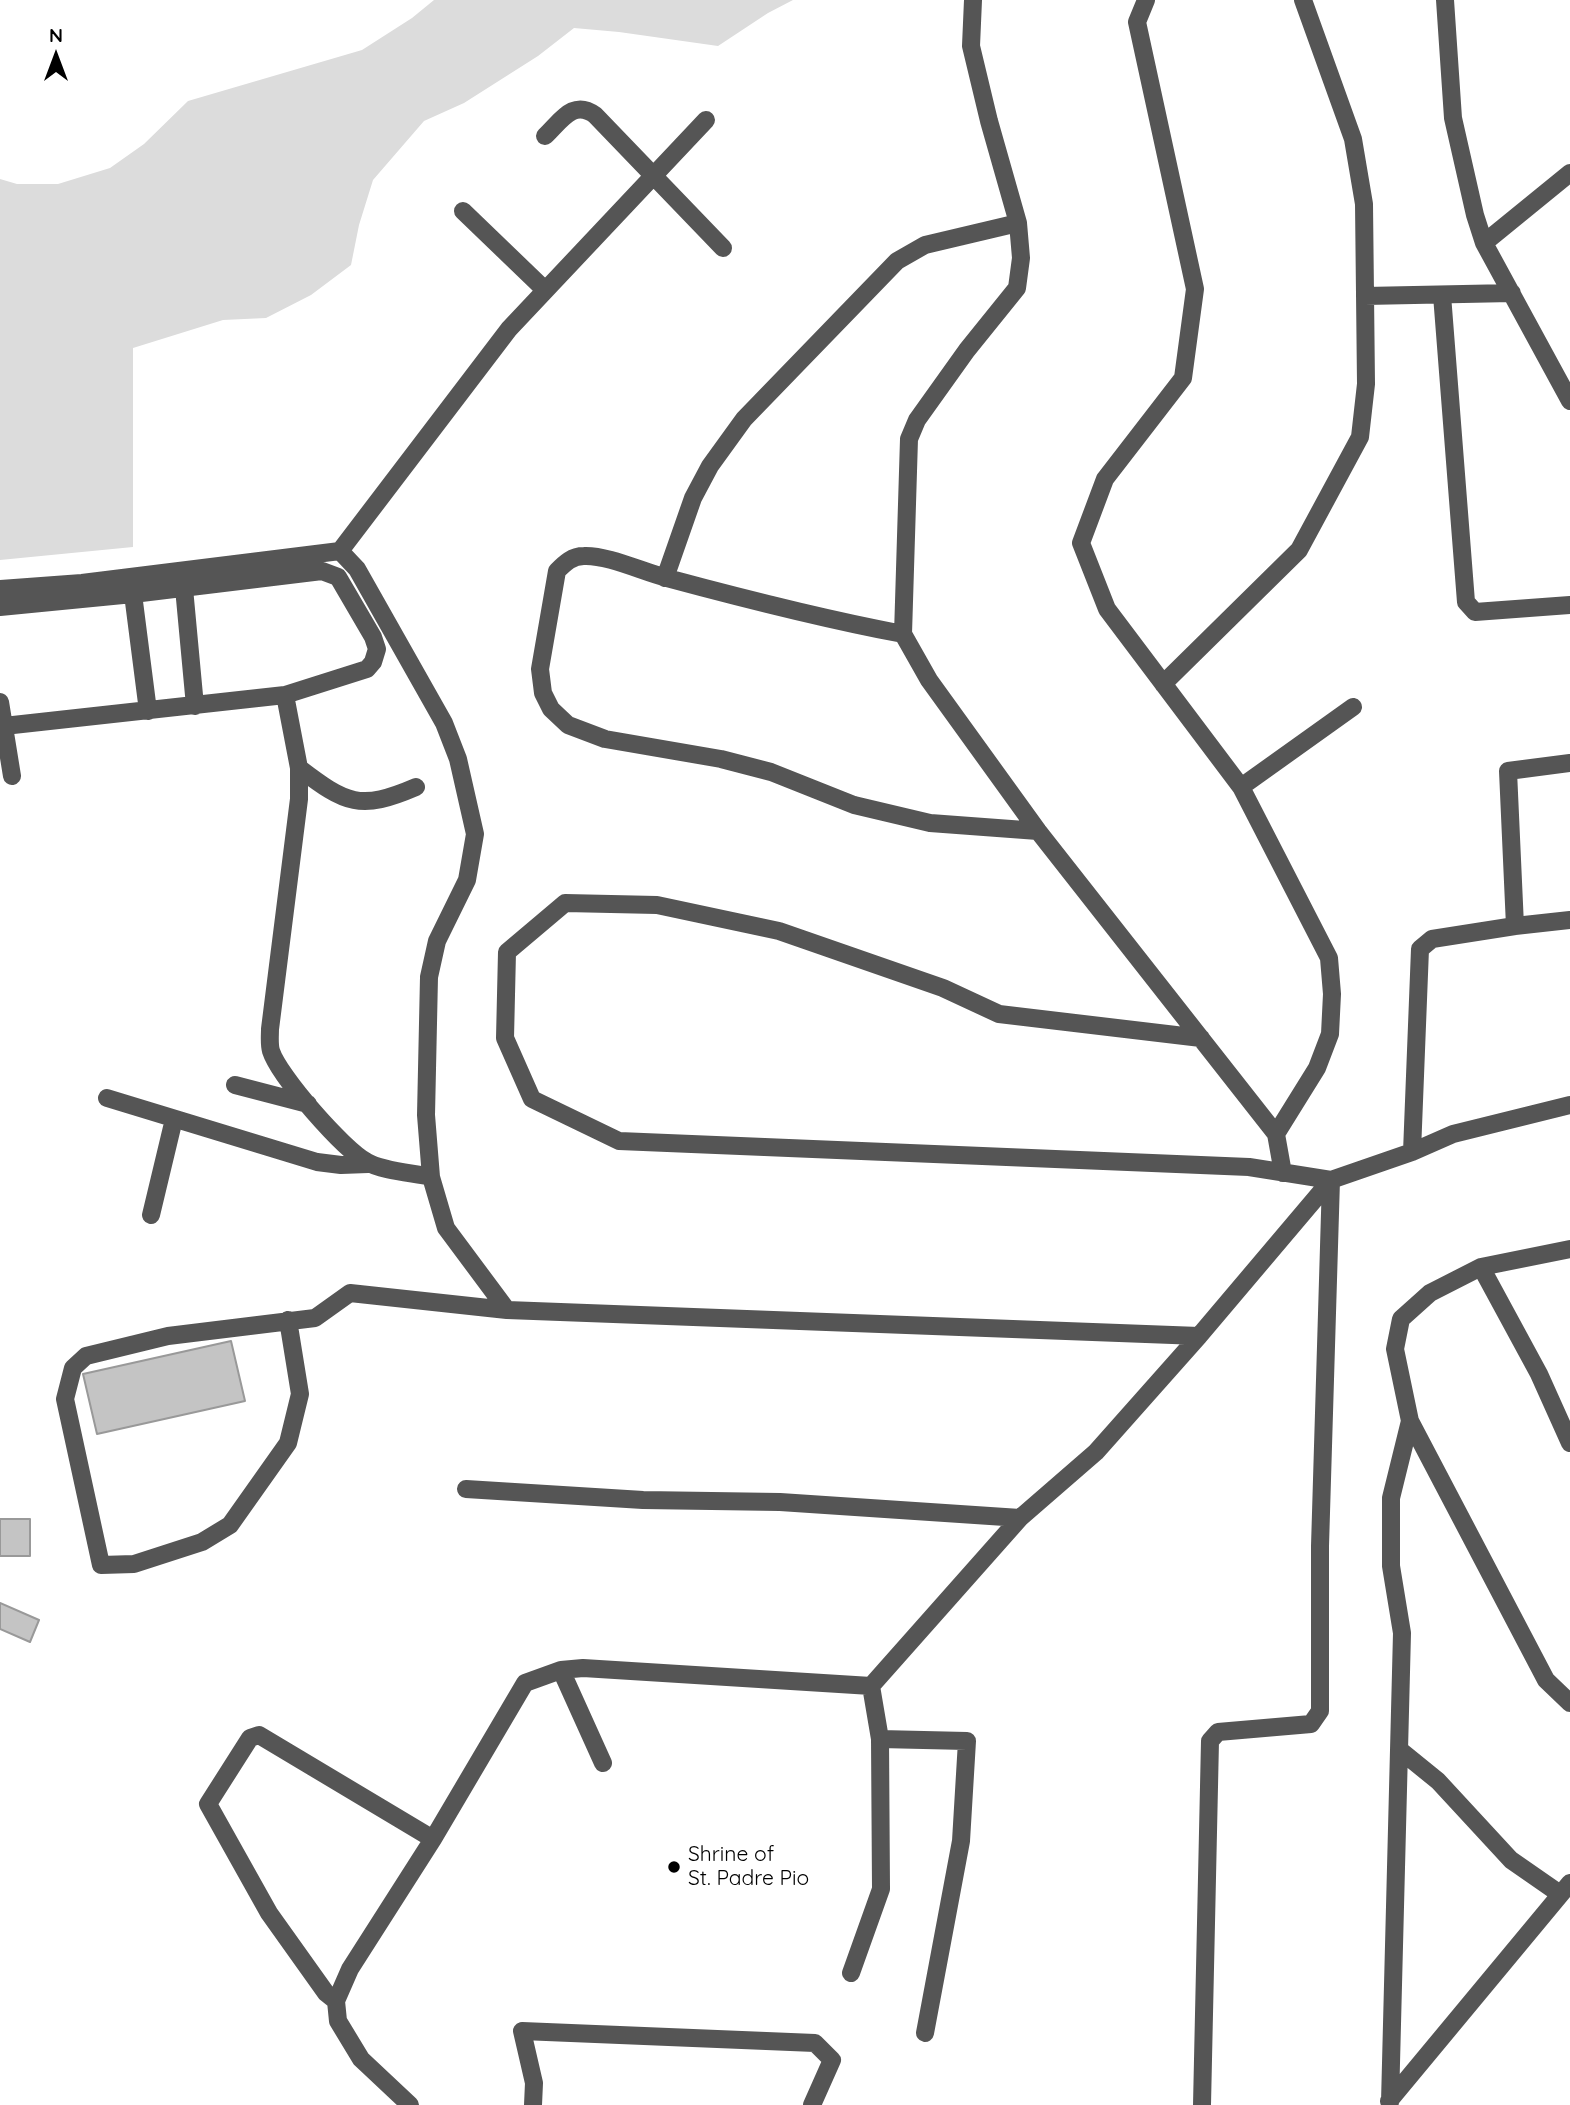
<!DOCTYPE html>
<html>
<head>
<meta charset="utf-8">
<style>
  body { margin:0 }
  #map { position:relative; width:1570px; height:2105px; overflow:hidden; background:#fff; font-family:Quicksand,sans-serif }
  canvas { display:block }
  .north { position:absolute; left:21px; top:21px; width:70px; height:70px; -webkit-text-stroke:5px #fff; paint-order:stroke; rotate:0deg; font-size:19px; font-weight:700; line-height:28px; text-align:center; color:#000 }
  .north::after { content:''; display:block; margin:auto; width:24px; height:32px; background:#000; clip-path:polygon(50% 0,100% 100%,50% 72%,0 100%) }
</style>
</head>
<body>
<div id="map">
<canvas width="1570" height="2105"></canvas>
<div class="north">N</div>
</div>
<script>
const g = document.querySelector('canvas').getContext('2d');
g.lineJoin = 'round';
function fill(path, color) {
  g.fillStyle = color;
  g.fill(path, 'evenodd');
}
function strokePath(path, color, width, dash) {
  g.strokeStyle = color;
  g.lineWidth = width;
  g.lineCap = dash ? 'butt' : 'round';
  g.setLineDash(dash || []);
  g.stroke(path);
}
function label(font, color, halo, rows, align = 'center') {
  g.font = font + ' Quicksand,sans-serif';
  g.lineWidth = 5;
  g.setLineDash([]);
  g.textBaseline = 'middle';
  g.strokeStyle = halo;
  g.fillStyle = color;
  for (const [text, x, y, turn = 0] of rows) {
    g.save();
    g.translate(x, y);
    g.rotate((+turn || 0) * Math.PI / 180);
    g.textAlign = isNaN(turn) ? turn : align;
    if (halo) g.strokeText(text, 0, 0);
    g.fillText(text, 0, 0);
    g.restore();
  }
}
fill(new Path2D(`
  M 434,0 L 793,0 L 768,13 L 718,46 L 619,32 L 574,28 L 538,56 L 464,103 L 424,121 L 373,180 L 359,225 L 351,265 L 311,295 L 266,318 L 223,320 L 133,348 L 133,547 L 0,560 L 0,179 L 17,184 L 58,184 L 110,168 L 144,144 L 188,101 L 362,50 L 412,18 Z`), '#dcdcdc');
const building = new Path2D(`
  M 231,1341 L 245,1401 L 97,1434 L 83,1374 Z
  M 0,1519 L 30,1519 L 30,1556 L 0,1556 Z
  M 0,1603 L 39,1620 L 30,1642 L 0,1629 Z`);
fill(building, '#c4c4c4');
strokePath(building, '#999', 2);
strokePath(new Path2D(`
  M 973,0 L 971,46 L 989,121 L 1018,223 L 1021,258 L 1017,288 L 967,350 L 917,420 L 909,439 L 903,634 L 929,680 L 1038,831 L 1276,1134 L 1283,1173
  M 1146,0 L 1137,22 L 1195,289 L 1183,378 L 1105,479 L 1081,543 L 1107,609 L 1241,787 L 1329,958 L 1332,994 L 1330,1034 L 1317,1068 L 1276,1134
  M 1445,0 L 1453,118 L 1475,215 L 1484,243 L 1570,401
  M 545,136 C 561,121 573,99 595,115 L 723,248
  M 463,211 L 545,290
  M 1484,243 L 1570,173
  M 1442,295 L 1466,602 L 1475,612 L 1570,605
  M 1365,296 L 1512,293
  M 340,551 L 509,329 L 706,120
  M 665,578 L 693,498 L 710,466 L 744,419 L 897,261 L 925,245 L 1018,223
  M 184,588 L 195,706
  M 0,589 L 82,583 L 340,551 L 357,569 L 444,723 L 458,759 L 475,834 L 467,880 L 437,941 L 429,977 L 426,1115 L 431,1177 L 446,1228 L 507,1310 L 1199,1336
  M 133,594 L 148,711
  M 0,607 L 133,594 L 322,571 L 338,577 L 373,637 L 377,649 L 373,662 L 367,669 L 285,695 L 4,726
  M 903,634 C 823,619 745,599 667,578 C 643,572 608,555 584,556 C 572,556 565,563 557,571 L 540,669 L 543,693 L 551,709 L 568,725 L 605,739 L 721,759 L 771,772 L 854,805 L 930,823 L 1038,831
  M 1163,684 L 1299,550 L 1360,437 L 1366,384 L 1364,204 L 1353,139 L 1303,0
  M 285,695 L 299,768 L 299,799 L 270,1029 C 270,1036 269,1044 271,1051 C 279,1076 343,1149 367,1162 C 382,1171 413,1173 431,1177
  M 0,702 L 12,776
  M 299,768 C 346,804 360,811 416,787
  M 1241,787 L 1353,707
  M 1515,926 L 1508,771 L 1570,763
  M 1201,1038 L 999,1014 L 943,988 L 779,931 L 657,905 L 565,903 L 507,952 L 505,1038 L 532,1099 L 619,1141 L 1249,1167 L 1331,1180 L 1320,1546 L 1320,1711 L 1311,1724 L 1218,1732 L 1210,1741 L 1202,2105
  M 235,1085 L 308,1104
  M 107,1098 L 317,1162 L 341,1165 L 368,1164
  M 1412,1152 L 1420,949 L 1432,939 L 1515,926 L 1570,920
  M 151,1215 L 174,1119
  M 1570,1249 L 1481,1267 L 1430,1293 L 1401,1319 L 1395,1349 L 1410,1421 L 1546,1680 L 1570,1703
  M 1481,1267 L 1539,1374 L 1570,1443
  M 288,1320 L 300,1394 L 288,1443 L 230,1525 L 202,1542 L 134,1564 L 101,1565 L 65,1399 L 73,1368 L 86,1356 L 168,1336 L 315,1318 L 350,1293 L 507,1310
  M 466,1489 L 643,1500 L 780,1502 L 1020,1518
  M 561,1670 L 603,1763
  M 880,1739 L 967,1741 L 961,1841 L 925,2033
  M 1401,1751 L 1438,1781 L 1511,1860 L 1560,1894
  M 851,1973 L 881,1889 L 880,1739 L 871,1686
  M 336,2001 L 326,1993 L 269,1913 L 208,1804 L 250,1738 L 259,1735 L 433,1839
  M 1389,2101 L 1570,1883
  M 1390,2102 L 1402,1633 L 1391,1566 L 1391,1498 L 1410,1421
  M 410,2105 L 361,2059 L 338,2021 L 336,2001 L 350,1969 L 433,1839 L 525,1683 L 561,1670 L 583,1668 L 871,1686 L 1020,1518 L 1096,1452 L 1199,1336 L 1331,1180 L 1412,1152 L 1453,1134 L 1570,1105
  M 533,2105 L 534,2083 L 522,2031 L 815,2043 L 832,2060 L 812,2105`), '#555', 18);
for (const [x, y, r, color] of [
  [674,1867,7,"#000"]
]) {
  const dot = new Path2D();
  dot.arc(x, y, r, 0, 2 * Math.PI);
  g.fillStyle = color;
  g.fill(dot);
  strokePath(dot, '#fff', 2.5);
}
label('21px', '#000', '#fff', [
  ["Shrine of",688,1855],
  ["St. Padre Pio",688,1879]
], 'left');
</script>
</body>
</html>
